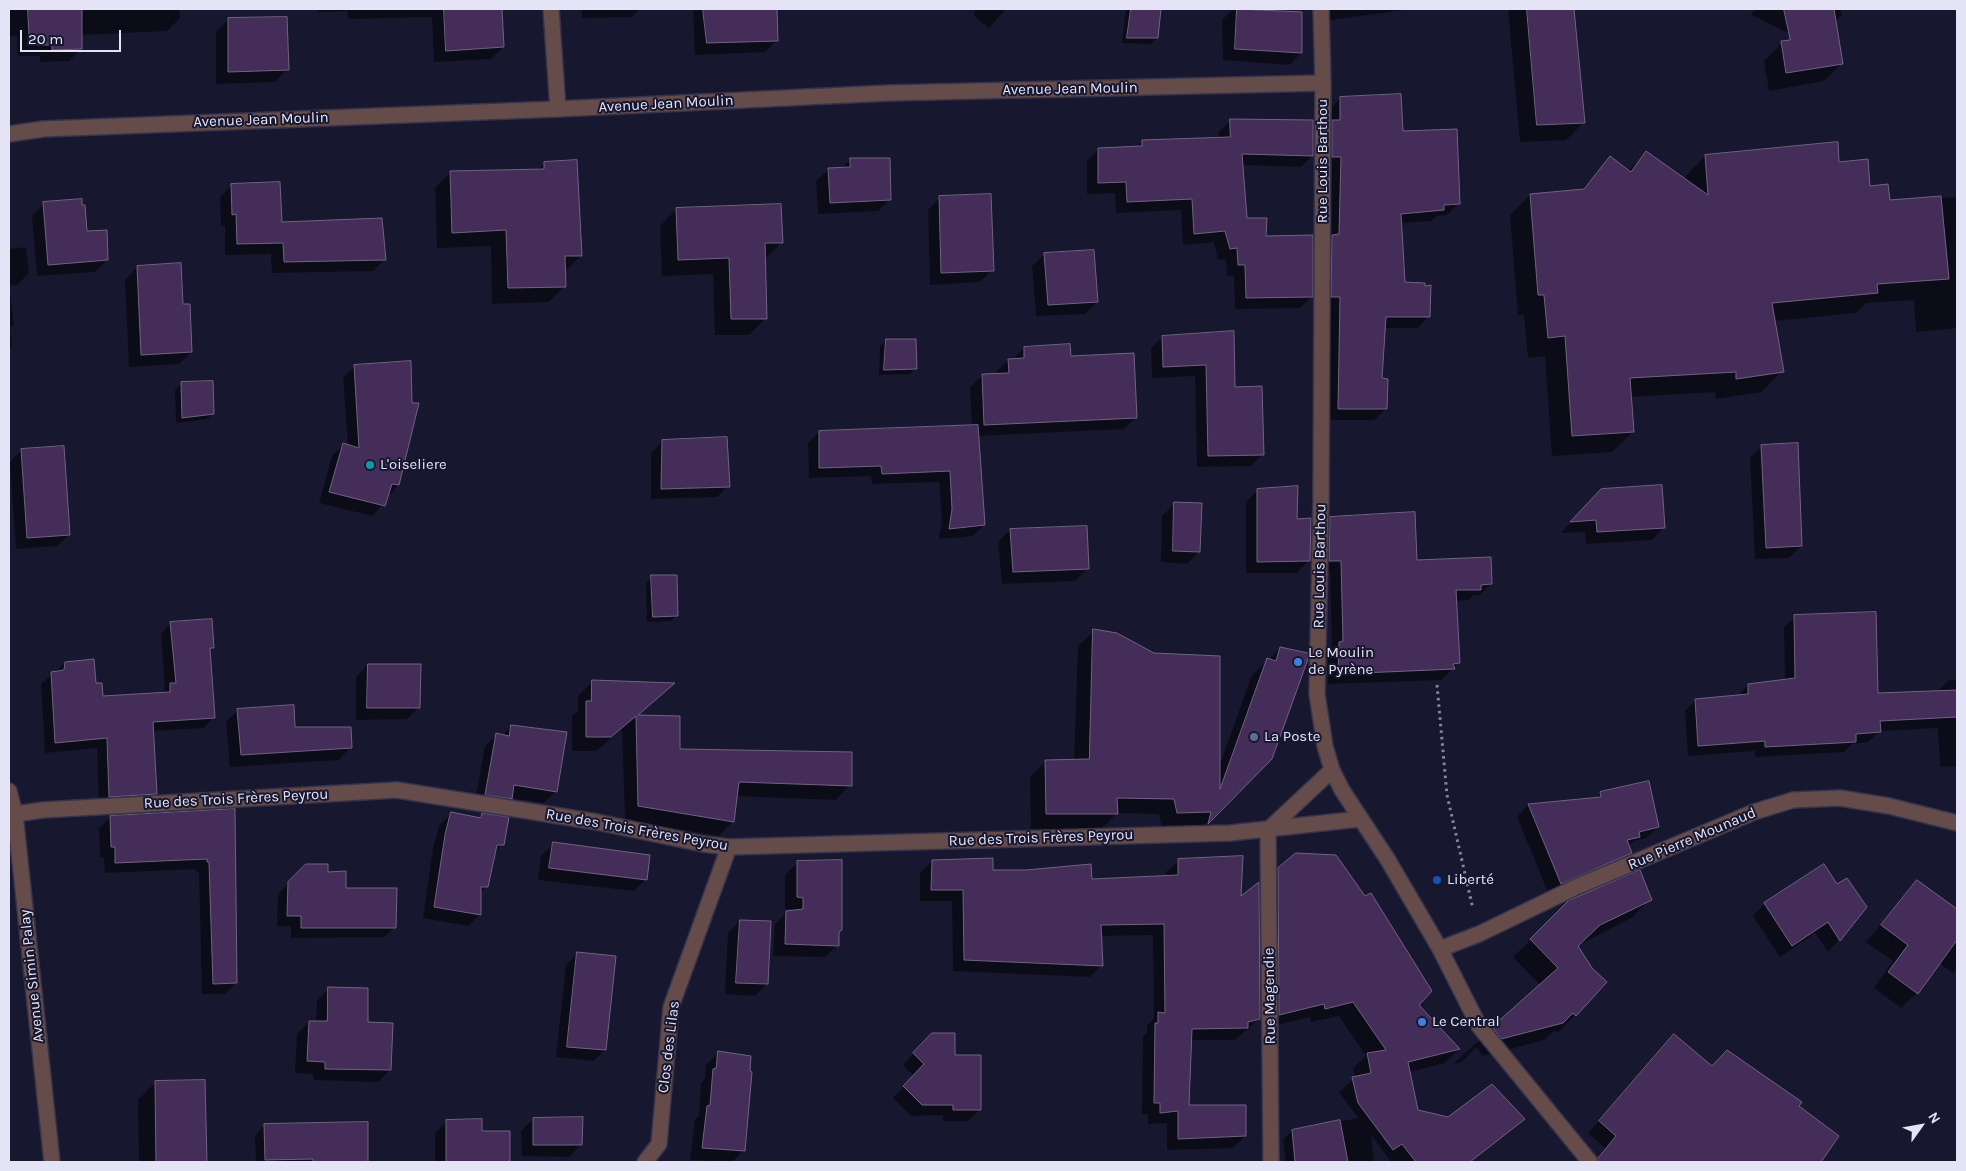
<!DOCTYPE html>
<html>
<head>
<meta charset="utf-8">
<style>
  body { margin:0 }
  #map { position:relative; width:1966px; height:1171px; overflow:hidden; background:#181730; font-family:Karla,sans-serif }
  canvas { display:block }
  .frame { position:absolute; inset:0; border:10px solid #e4e4f6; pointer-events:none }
  .north { position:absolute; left:1896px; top:1101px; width:50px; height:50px; -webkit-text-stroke:4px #181730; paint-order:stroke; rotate:58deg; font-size:14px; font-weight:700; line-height:20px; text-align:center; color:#e4e4f6 }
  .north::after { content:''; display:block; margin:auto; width:18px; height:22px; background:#e4e4f6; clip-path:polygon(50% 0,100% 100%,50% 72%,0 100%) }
  .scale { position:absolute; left:20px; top:30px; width:101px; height:22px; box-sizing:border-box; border:2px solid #e4e4f6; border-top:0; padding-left:6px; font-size:15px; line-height:18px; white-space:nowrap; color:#e4e4f6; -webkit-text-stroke:4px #181730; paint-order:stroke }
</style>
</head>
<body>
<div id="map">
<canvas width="1966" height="1171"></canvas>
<div class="frame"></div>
<div class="north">N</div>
<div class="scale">20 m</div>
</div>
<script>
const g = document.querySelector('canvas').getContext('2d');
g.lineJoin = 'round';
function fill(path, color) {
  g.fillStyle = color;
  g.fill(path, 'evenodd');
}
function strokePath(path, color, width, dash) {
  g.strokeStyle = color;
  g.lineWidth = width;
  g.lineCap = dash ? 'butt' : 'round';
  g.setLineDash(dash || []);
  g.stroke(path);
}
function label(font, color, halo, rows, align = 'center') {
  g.font = font + ' Karla,sans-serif';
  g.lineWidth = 4;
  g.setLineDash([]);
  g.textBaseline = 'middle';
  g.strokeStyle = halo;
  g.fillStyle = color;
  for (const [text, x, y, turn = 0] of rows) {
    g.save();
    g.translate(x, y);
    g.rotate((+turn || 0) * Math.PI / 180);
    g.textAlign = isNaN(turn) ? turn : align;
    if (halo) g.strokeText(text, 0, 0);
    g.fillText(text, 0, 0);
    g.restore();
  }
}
fill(new Path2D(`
  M 9,9 L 179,9 L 180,18 L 167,31 L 81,35 L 81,49 L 69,61 L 40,62 L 40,56 L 18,56 L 17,36 L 9,36 Z
  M 318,9 L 501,9 L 503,47 L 491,59 L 434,62 L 432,17 L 349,19 L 347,11 L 318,12 Z
  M 582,9 L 640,9 L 631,17 L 582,18 Z
  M 693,9 L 776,9 L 777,40 L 765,52 L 695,55 Z
  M 975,9 L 1052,9 L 1005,10 L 989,28 L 974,16 Z
  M 1126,9 L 1160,9 L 1157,38 L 1151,44 L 1122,43 Z
  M 1233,9 L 1301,13 L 1301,53 L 1289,65 L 1223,60 L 1222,20 Z
  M 1330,9 L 1411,9 L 1330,20 Z
  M 1508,9 L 1573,9 L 1584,122 L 1566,140 L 1520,142 Z
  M 1755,9 L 1840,9 L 1842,15 L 1835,22 L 1842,63 L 1824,81 L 1769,91 L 1764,61 L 1782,43 L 1801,39 L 1751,15 Z
  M 228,20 L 287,69 L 275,82 L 216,84 L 216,32 Z
  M 1340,98 L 1402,132 L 1459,203 L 1447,215 L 1437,216 L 1431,221 L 1400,223 L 1404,284 L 1429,316 L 1418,328 L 1384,328 L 1381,380 L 1386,409 L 1374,420 L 1327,420 L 1329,110 Z
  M 1231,120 L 1312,156 L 1301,167 L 1242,165 L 1246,220 L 1265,237 L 1311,297 L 1300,308 L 1235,309 L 1234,276 L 1227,276 L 1226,259 L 1218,260 L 1214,242 L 1183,245 L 1181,210 L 1116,213 L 1115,193 L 1087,194 L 1087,161 L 1098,149 L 1136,148 L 1142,142 L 1219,139 L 1219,132 Z
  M 1646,153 L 1685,180 L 1685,177 L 1705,156 L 1838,163 L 1889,201 L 1957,197 L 1957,328 L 1916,332 L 1914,300 L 1866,303 L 1856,313 L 1774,321 L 1782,371 L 1762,392 L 1716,399 L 1715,392 L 1630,397 L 1633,432 L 1612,452 L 1552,456 L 1545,356 L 1528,358 L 1524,315 L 1518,315 L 1510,215 L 1530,195 L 1580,191 L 1610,158 L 1628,171 Z
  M 851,159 L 890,199 L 878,211 L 818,214 L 816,181 L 829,169 L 841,169 Z
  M 545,163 L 581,256 L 564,272 L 565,286 L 549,302 L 492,304 L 491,246 L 437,248 L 435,188 L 451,172 L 537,170 Z
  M 232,185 L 281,223 L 385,259 L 373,271 L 272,273 L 271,254 L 225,255 L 225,226 L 221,226 L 220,197 Z
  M 940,198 L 992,270 L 980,282 L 930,285 L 928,210 Z
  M 44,203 L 86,232 L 107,260 L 95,272 L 37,276 L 32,216 Z
  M 677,209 L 782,242 L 764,260 L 766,318 L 749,335 L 715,335 L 713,274 L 662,276 L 660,226 Z
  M 26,247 L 29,273 L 17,285 L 9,286 L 14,325 L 10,328 L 12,346 L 9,349 L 9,249 Z
  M 1045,254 L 1097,302 L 1085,314 L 1036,316 L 1032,266 Z
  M 137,267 L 182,306 L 191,352 L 179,364 L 129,367 L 125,280 Z
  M 1232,333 L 1234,388 L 1262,455 L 1251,466 L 1197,467 L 1195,376 L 1152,378 L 1151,348 L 1162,337 Z
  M 886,340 L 916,368 L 910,374 L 879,375 L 880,346 Z
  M 1024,348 L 1070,357 L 1136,417 L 1124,429 L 977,436 L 984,525 L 973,536 L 939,539 L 942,520 L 939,482 L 872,484 L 871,476 L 809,478 L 808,443 L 819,432 L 972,427 L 970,387 L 982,376 L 997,375 L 996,372 L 1008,360 L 1012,360 Z
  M 355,366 L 411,405 L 398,485 L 373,516 L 319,503 L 332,456 L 343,445 L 348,446 L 343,377 Z
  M 181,384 L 213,413 L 207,419 L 176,423 L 175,390 Z
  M 662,442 L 728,486 L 717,497 L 651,499 L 651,453 Z
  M 1762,446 L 1801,546 L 1789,558 L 1755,559 L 1750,458 Z
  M 21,450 L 69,535 L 57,546 L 16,549 L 10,462 Z
  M 1258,490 L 1295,520 L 1309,560 L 1297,573 L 1246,573 L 1246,502 Z
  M 1590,502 L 1663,528 L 1652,540 L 1586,544 L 1585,532 L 1561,533 Z
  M 1174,504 L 1199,552 L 1187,564 L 1161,562 L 1162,516 Z
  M 1331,518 L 1416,561 L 1491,584 L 1480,595 L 1473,595 L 1469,600 L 1456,601 L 1459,662 L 1442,680 L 1328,684 L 1328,654 L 1332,650 L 1330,571 L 1319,571 L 1320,529 Z
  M 1010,530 L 1087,569 L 1075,581 L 1002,584 L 998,542 Z
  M 652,577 L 677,615 L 671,621 L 647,622 L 646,583 Z
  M 1795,617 L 1877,694 L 1937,692 L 1949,680 L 1957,680 L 1957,766 L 1940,767 L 1938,728 L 1880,731 L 1868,742 L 1852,744 L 1844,752 L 1755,757 L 1755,751 L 1688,756 L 1685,711 L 1696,700 L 1737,696 L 1748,685 L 1785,680 L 1784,627 Z
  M 171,623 L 213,647 L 209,651 L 214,717 L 204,728 L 153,731 L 155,794 L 145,804 L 99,807 L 97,748 L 45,753 L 41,684 L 65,663 L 94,684 L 102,697 L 161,694 L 165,690 L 161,634 Z
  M 1094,631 L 1219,767 L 1252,675 L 1280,649 L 1271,758 L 1194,836 L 1162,828 L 1159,814 L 1117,813 L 1101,829 L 1031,829 L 1030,777 L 1046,761 L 1074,761 L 1078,646 Z
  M 368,665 L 419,707 L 407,719 L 356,720 L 356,677 Z
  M 593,681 L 672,684 L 637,716 L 679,751 L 850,785 L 836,800 L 736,796 L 733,821 L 719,836 L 625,820 L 622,729 L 596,751 L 572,751 L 572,716 L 578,711 L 578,696 Z
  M 238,710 L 293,728 L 350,748 L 338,760 L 230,767 L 226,722 Z
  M 511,726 L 556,791 L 544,803 L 511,798 L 499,810 L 474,806 L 485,746 L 497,735 L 502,736 Z
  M 1601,793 L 1658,827 L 1646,838 L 1634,841 L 1628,847 L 1631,853 L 1619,864 L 1549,895 L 1517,817 L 1528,805 L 1595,799 Z
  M 233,810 L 236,983 L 225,994 L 202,994 L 199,872 L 196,873 L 196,869 L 105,873 L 104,858 L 100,857 L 99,828 L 111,817 Z
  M 451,814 L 478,819 L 482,814 L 502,844 L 494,853 L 487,886 L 480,893 L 480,915 L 468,926 L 423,918 L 433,848 L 439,826 Z
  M 553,844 L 646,879 L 634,891 L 538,880 L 541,856 Z
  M 932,861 L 992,871 L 1091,880 L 1167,877 L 1166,872 L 1178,861 L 1240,899 L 1259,1019 L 1235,1040 L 1190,1040 L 1187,1107 L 1245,1136 L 1233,1148 L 1167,1150 L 1167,1123 L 1148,1124 L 1148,1114 L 1142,1114 L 1143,1036 L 1147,1033 L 1147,1025 L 1154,1019 L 1153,935 L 1100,936 L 1102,965 L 1090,977 L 953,971 L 952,901 L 920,901 L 920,873 Z
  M 797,863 L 838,932 L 838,945 L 825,957 L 773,956 L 775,924 L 787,912 L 791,912 L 791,909 L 785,909 L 785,875 Z
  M 307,865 L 327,873 L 395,927 L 384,937 L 291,938 L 291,926 L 277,926 L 278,894 Z
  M 1823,866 L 1836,886 L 1839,940 L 1828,952 L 1815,933 L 1780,957 L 1753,916 L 1764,904 Z
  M 1279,869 L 1417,1005 L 1458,1049 L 1445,1063 L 1409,1072 L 1417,1111 L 1448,1119 L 1523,1119 L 1472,1162 L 1391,1162 L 1371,1135 L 1374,1162 L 1286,1162 L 1283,1140 L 1292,1131 L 1358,1118 L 1339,1092 L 1355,1078 L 1353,1068 L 1366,1056 L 1339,1016 L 1311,1022 L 1310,1017 L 1265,1028 L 1264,883 Z
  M 1917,882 L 1957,911 L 1957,969 L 1953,973 L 1939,963 L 1917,993 L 1901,1008 L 1874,988 L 1893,961 L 1866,942 Z
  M 1650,899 L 1633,917 L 1577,946 L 1575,1015 L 1557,1033 L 1555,1030 L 1544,1040 L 1483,1056 L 1476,1047 L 1462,1062 L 1453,1064 L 1540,985 L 1513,957 L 1569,902 Z
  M 740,921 L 767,984 L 755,996 L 725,994 L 728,933 Z
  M 577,954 L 605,1050 L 594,1061 L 556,1057 L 566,965 Z
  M 328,989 L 367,1023 L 390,1070 L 378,1082 L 314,1080 L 313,1074 L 295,1073 L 297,1034 L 309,1022 L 316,1022 L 317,1001 Z
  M 1674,1036 L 1712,1067 L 1797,1107 L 1837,1136 L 1820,1162 L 1646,1162 L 1638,1157 L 1634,1162 L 1594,1162 L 1605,1148 L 1588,1133 Z
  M 921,1045 L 954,1056 L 979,1110 L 968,1121 L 943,1121 L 943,1115 L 911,1116 L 893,1098 L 914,1076 L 903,1065 Z
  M 718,1053 L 744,1150 L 732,1162 L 690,1160 L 695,1119 L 699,1116 L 701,1083 L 705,1079 L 706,1065 Z
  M 156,1082 L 204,1082 L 206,1162 L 139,1162 L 138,1100 Z
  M 533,1119 L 581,1145 L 569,1157 L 522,1156 L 521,1131 Z
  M 447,1121 L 480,1132 L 509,1132 L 509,1162 L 435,1162 L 435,1133 Z
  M 367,1123 L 367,1162 L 256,1162 L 255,1135 L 264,1126 Z`), '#0007');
const building = new Path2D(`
  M 28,9 L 82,9 L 82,49 L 52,50 L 52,45 L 30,45 Z
  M 444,9 L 502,9 L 504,47 L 446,51 Z
  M 703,9 L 777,9 L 778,41 L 707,43 Z
  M 1131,9 L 1161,9 L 1158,38 L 1127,38 Z
  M 1237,9 L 1302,12 L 1302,53 L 1235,49 Z
  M 1527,9 L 1574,9 L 1585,123 L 1537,125 Z
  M 1784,9 L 1834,9 L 1843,64 L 1786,73 L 1781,41 L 1790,40 Z
  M 287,17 L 289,70 L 228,72 L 228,18 Z
  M 1401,94 L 1403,131 L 1457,129 L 1460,204 L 1444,205 L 1444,210 L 1401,214 L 1405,282 L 1425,283 L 1425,286 L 1431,285 L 1430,317 L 1386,317 L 1382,378 L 1388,379 L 1387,409 L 1338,409 L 1340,297 L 1331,297 L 1332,235 L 1339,234 L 1341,157 L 1332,157 L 1332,120 L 1340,120 L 1340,97 Z
  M 1230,119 L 1313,120 L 1313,156 L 1242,154 L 1247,218 L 1267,218 L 1266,236 L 1313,235 L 1313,297 L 1246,298 L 1245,265 L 1238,265 L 1237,248 L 1230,249 L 1225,231 L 1194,234 L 1192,199 L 1127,202 L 1126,182 L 1098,183 L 1098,148 L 1142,146 L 1142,140 L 1230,137 Z
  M 1838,142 L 1839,162 L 1868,159 L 1870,186 L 1888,184 L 1890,200 L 1941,196 L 1949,279 L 1877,284 L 1878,293 L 1772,303 L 1784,372 L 1736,379 L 1736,372 L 1630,378 L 1634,432 L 1572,436 L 1565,336 L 1548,338 L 1544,295 L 1538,295 L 1530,194 L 1584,189 L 1610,156 L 1631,172 L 1646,151 L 1708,195 L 1705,155 Z
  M 850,158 L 890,158 L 891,200 L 830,203 L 828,168 L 850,167 Z
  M 577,160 L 582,256 L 565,256 L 566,287 L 508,288 L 506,230 L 452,233 L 450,171 L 544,169 L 544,162 Z
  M 280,182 L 282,222 L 382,218 L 386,260 L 284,262 L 283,243 L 237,244 L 236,214 L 232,215 L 231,184 Z
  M 991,194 L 994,271 L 941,273 L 939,196 Z
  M 82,199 L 82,205 L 85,205 L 87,231 L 107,230 L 108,260 L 48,265 L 43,202 Z
  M 781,204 L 783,243 L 765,243 L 767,319 L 731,319 L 729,258 L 678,260 L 676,208 Z
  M 1094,250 L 1098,302 L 1048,305 L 1044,253 Z
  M 181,263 L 183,304 L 190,304 L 192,352 L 141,355 L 137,266 Z
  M 1234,331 L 1235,387 L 1262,386 L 1264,455 L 1208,456 L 1206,365 L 1163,367 L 1162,336 Z
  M 886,339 L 916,339 L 917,369 L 884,370 Z
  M 1070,344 L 1071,356 L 1134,353 L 1137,418 L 984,425 L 982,374 L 1009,373 L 1008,359 L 1024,358 L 1024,347 Z
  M 411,361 L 412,403 L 419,403 L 399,485 L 392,484 L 385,506 L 329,492 L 343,443 L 359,448 L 354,365 Z
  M 213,381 L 214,414 L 182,418 L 181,382 Z
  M 978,425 L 985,525 L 949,529 L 952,509 L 950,471 L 882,474 L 881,466 L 819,468 L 819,431 Z
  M 727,437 L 730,487 L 661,489 L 662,440 Z
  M 1798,443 L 1802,546 L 1766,548 L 1761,445 Z
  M 64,446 L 70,535 L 27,538 L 21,449 Z
  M 1662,485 L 1665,528 L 1597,532 L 1596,520 L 1570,522 L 1601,489 Z
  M 1298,486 L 1297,519 L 1311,518 L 1310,561 L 1257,562 L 1257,489 Z
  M 1174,502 L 1202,503 L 1200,552 L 1173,551 Z
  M 1415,512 L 1417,560 L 1491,557 L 1492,584 L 1481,585 L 1481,590 L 1456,590 L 1460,663 L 1453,664 L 1455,669 L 1338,674 L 1339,642 L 1343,641 L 1341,561 L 1329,561 L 1330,517 Z
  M 1087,526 L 1089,569 L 1013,572 L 1010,529 Z
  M 651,575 L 677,575 L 678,616 L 653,617 Z
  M 1876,612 L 1878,693 L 1957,690 L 1957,717 L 1880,721 L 1881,732 L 1856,734 L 1856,742 L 1765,747 L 1765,741 L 1698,746 L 1695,699 L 1748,694 L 1748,684 L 1795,678 L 1794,615 Z
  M 212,619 L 214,648 L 210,648 L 215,718 L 153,722 L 157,794 L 109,797 L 107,738 L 55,743 L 51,672 L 64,670 L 65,662 L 94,659 L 96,683 L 102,683 L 103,696 L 170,692 L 170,683 L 176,683 L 170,622 Z
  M 1093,629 L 1117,633 L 1154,653 L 1220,656 L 1220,789 L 1267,658 L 1276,661 L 1280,647 L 1308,653 L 1308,659 L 1272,759 L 1208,824 L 1211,812 L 1177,813 L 1174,799 L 1117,798 L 1118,814 L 1046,814 L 1045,760 L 1089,759 Z
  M 368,664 L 421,664 L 420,708 L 367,708 Z
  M 592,680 L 675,683 L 638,715 L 680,716 L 680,749 L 852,752 L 852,786 L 739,782 L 734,822 L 638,806 L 636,716 L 611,737 L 586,737 L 586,701 L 591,701 Z
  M 294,705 L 295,727 L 351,727 L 352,748 L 241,755 L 237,709 Z
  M 511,725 L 567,732 L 557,792 L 514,785 L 512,799 L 485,795 L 496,733 L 509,736 Z
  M 1649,781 L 1659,827 L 1639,832 L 1640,837 L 1627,840 L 1632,853 L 1561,884 L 1528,804 L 1601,797 L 1600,792 Z
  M 235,809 L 237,983 L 213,984 L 209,862 L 207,862 L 207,859 L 115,863 L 115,847 L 111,847 L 110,816 Z
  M 451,812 L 481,818 L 482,813 L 509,817 L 504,845 L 497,845 L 488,887 L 481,887 L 481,915 L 434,907 L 445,835 Z
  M 553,842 L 650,855 L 647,880 L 549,868 Z
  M 1296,853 L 1336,855 L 1365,896 L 1371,893 L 1432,991 L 1419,1005 L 1460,1049 L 1408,1062 L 1418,1110 L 1448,1117 L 1492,1084 L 1525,1119 L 1470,1162 L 1416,1162 L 1402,1144 L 1393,1150 L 1358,1103 L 1352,1077 L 1371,1073 L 1367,1053 L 1386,1050 L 1353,1002 L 1325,1009 L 1324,1004 L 1279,1015 L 1278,868 Z
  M 1243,856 L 1241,896 L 1259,882 L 1260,1019 L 1248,1022 L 1248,1028 L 1192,1029 L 1189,1105 L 1246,1105 L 1246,1136 L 1178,1139 L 1178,1111 L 1160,1113 L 1160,1103 L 1154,1103 L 1155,1023 L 1158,1023 L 1158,1012 L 1165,1013 L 1164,924 L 1101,925 L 1103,966 L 964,960 L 963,890 L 931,890 L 932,860 L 993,858 L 993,870 L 1026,870 L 1091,864 L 1092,879 L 1178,875 L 1178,859 Z
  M 842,860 L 842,930 L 839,932 L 839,946 L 785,944 L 786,911 L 803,909 L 803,898 L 797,897 L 797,861 Z
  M 306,864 L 328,864 L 328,872 L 346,871 L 346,888 L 397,888 L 396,928 L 301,928 L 301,916 L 287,916 L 288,882 Z
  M 1824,864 L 1837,884 L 1847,878 L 1867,907 L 1840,941 L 1828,922 L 1792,946 L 1764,903 Z
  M 1640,870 L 1652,900 L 1600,925 L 1578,946 L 1592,968 L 1607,982 L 1576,1016 L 1573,1013 L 1563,1023 L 1501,1039 L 1492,1027 L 1558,968 L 1530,939 L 1568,901 Z
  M 1917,880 L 1957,909 L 1957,940 L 1918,994 L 1888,972 L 1908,945 L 1881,925 Z
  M 740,920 L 771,921 L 768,984 L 736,983 Z
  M 577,952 L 616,956 L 606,1050 L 567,1047 Z
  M 328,987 L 368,988 L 368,1022 L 393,1023 L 391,1070 L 325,1069 L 325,1062 L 307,1061 L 309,1021 L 327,1021 Z
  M 932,1033 L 955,1033 L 955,1055 L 981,1055 L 981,1110 L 953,1110 L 953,1105 L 922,1105 L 903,1086 L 924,1064 L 913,1053 Z
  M 1674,1034 L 1712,1066 L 1727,1050 L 1802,1102 L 1799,1106 L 1839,1136 L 1821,1162 L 1599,1162 L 1598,1158 L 1616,1136 L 1599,1121 Z
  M 718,1051 L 751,1056 L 750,1071 L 752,1072 L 745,1151 L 702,1148 L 707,1106 L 710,1105 L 713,1069 L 716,1068 Z
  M 205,1080 L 207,1162 L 156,1162 L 155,1081 Z
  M 583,1117 L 582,1145 L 533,1145 L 533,1118 Z
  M 482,1119 L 482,1131 L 510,1131 L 510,1162 L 446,1162 L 446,1120 Z
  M 1340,1120 L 1348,1162 L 1295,1162 L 1292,1130 Z
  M 368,1122 L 368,1162 L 313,1162 L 313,1159 L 265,1160 L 264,1124 Z`);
fill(building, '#442d59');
strokePath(building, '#716380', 1);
const minor = new Path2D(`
  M 551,9 L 558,109
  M 1321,9 L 1323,83 L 1321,501 L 1317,694 L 1325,746 L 1332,770 L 1342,790 L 1388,860 L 1440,949 L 1479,1026 L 1590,1162
  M 9,134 L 43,129 L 558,109 L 889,93 L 1323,83
  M 9,791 L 15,814 L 52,1162
  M 9,815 L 43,810 L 397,790 L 597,822 L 703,844 L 729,847 L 1230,833 L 1360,819
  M 1268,830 L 1271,1162
  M 1268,830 L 1332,770
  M 1440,949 L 1479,934 L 1576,887 L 1754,812 L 1793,800 L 1840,798 L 1889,806 L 1957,823
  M 645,1162 L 659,1144 L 671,1007 L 729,847`);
strokePath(minor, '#35344c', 18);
strokePath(new Path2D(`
  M 1437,685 L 1447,795 L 1473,909`), '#87869c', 3, [2.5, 4]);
strokePath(minor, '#654b49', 15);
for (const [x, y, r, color] of [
  [370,465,5,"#0f9aa8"],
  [1298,662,5,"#3f7fe0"],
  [1254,737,5,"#5c6f8a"],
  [1437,880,5,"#1a4fb4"],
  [1422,1022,5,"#3f7fe0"]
]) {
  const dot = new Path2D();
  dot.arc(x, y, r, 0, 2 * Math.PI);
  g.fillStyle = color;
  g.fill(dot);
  strokePath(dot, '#181730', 2);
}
label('15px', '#e4e4f6', '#181730', [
  ["Avenue Jean Moulin",1070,89,-1],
  ["Avenue Jean Moulin",666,104,-3],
  ["Avenue Jean Moulin",261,120,-2],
  ["Rue Louis Barthou",1323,161,-90],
  ["Rue Louis Barthou",1320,566,-89],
  ["Rue des Trois Frères Peyrou",236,799,-3],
  ["Rue des Trois Frères Peyrou",637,830,10],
  ["Rue des Trois Frères Peyrou",1041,838,-2],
  ["Rue Pierre Mounaud",1692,839,-23],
  ["Avenue Simin Palay",32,976,-96],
  ["Rue Magendie",1270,996,-91],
  ["Clos des Lilas",669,1047,-83]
]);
label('15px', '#e4e4f6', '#181730', [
  ["L'oiseliere",380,465],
  ["Le Moulin",1308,653],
  ["de Pyrène",1308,670],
  ["La Poste",1264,737],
  ["Liberté",1447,880],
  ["Le Central",1432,1022]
], 'left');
</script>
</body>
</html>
